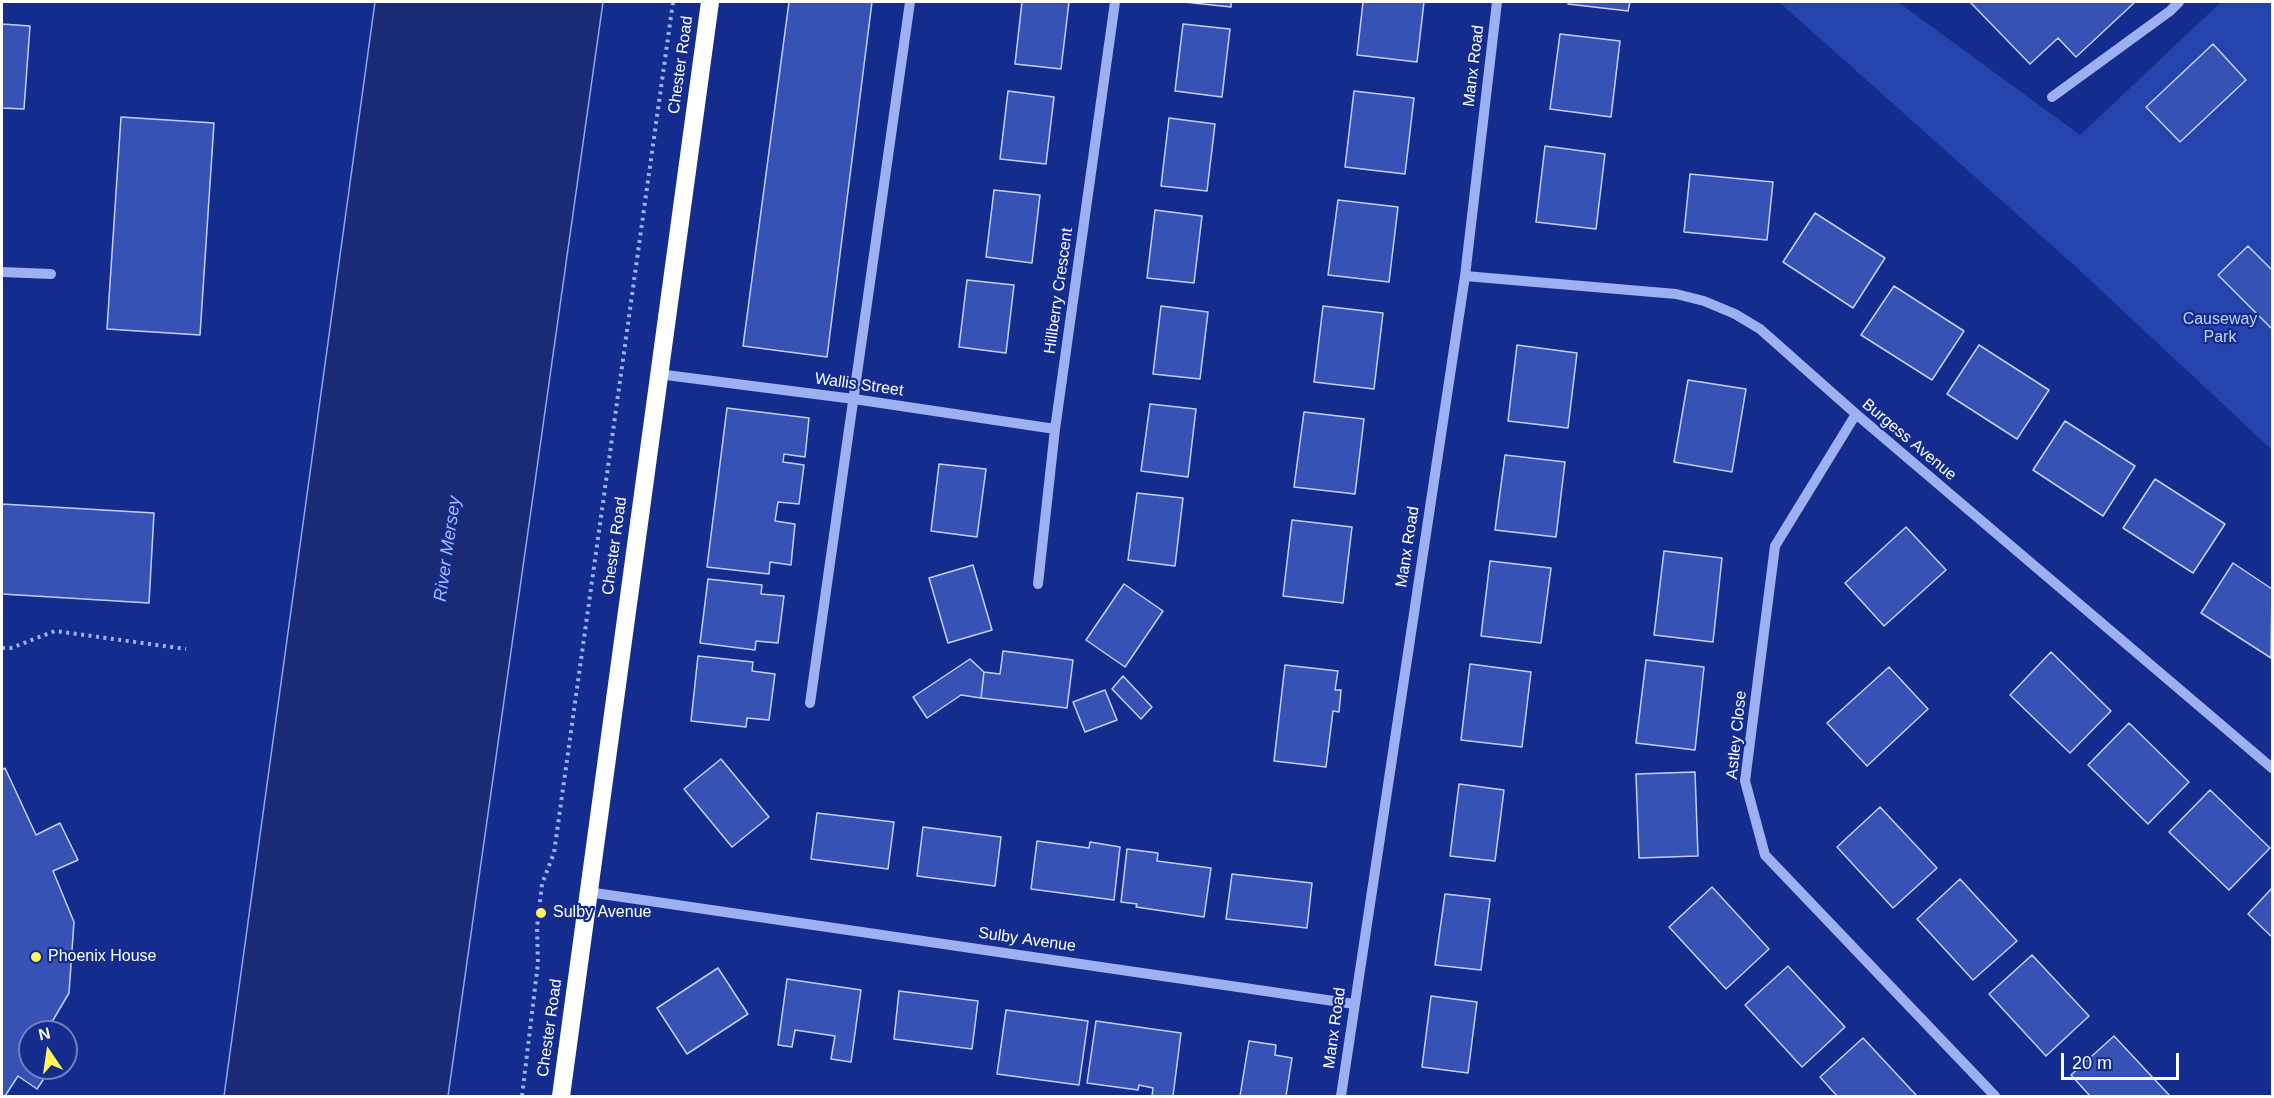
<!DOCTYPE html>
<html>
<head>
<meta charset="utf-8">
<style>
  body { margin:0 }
  #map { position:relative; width:2274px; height:1098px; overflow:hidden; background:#132c8e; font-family:Helvetica,sans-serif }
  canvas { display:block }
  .frame { position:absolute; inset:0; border:3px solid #fff; pointer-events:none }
  .north { position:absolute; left:18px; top:1020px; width:60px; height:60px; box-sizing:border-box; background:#132c8e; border:2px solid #7180bb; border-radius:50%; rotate:347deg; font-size:16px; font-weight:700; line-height:24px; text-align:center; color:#fff }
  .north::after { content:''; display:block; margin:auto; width:21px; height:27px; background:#fff65d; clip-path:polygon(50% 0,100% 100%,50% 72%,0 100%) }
  .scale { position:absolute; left:2061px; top:1053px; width:118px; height:27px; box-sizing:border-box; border:3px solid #fff; border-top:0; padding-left:8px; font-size:18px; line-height:21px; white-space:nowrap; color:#fff; -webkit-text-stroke:4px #132c8e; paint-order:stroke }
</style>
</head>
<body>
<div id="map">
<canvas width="2274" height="1098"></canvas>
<div class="frame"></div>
<div class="north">N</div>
<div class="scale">20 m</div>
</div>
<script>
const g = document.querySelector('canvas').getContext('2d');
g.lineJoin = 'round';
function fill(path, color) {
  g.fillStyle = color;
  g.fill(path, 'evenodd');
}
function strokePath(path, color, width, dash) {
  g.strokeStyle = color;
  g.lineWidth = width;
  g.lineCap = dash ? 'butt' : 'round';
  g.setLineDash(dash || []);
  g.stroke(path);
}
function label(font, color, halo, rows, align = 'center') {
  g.font = font + ' Helvetica,sans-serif';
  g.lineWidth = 4.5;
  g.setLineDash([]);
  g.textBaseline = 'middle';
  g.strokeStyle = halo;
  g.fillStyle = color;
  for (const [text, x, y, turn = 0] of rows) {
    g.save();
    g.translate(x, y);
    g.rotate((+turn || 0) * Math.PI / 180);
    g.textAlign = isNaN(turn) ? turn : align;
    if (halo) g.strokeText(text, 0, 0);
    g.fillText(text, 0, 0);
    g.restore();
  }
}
fill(new Path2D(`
  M 1779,2 L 1898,2 L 2080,135 L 2221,2 L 2272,2 L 2272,450 L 2076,267 Z`), '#2543ad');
const water = new Path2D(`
  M 375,2 L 603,2 L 448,1096 L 224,1096 Z`);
fill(water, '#192b75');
strokePath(water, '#8fa7f4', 1.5);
const building = new Path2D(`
  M 789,2 L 872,2 L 827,357 L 743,346 Z
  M 1022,2 L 1069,2 L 1061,69 L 1015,64 Z
  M 1184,2 L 1231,2 L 1231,7 Z
  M 1363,2 L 1424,2 L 1417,62 L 1357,55 Z
  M 1568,2 L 1630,2 L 1628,11 L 1568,4 Z
  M 1970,2 L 2135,2 L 2076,57 L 2058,38 L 2030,64 Z
  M 2,24 L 30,26 L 24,109 L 2,108 Z
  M 1183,24 L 1230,29 L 1222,97 L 1175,91 Z
  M 1560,34 L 1620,41 L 1611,117 L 1550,109 Z
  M 2213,44 L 2246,80 L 2180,142 L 2146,107 Z
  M 1008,91 L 1054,97 L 1046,164 L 1000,159 Z
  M 1354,91 L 1414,98 L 1405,174 L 1345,167 Z
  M 121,117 L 214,123 L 200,335 L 107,329 Z
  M 1169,118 L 1215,124 L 1207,191 L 1161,186 Z
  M 1545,146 L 1605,154 L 1596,229 L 1536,222 Z
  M 1690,174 L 1773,182 L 1767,240 L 1684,232 Z
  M 994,190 L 1040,195 L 1032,263 L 986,257 Z
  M 1338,200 L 1398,207 L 1389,282 L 1328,275 Z
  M 1155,210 L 1202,216 L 1194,283 L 1147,278 Z
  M 1815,213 L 1885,258 L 1853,308 L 1783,262 Z
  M 2248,246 L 2272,270 L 2272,329 L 2218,275 Z
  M 967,280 L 1014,285 L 1006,353 L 959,347 Z
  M 1894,286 L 1964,331 L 1932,380 L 1861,335 Z
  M 1161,306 L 1208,312 L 1200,379 L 1153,374 Z
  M 1323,306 L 1383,313 L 1374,389 L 1314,382 Z
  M 1517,345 L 1577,353 L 1568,428 L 1508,421 Z
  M 1979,345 L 2049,390 L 2017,439 L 1947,394 Z
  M 1688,380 L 1746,389 L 1732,472 L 1674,462 Z
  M 1150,404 L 1196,409 L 1188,477 L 1141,471 Z
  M 727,408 L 809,418 L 805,457 L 784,454 L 783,462 L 804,465 L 799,504 L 778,502 L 775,521 L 795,524 L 791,565 L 770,562 L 769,574 L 707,567 Z
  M 1304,412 L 1364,419 L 1355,494 L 1294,487 Z
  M 2065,421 L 2135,466 L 2103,516 L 2033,470 Z
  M 1505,455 L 1565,462 L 1556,537 L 1495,530 Z
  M 939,464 L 986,469 L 977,537 L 931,531 Z
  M 2155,479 L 2225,524 L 2193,573 L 2123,528 Z
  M 1137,493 L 1183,498 L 1175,566 L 1128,560 Z
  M 2,504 L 154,513 L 149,603 L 2,594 Z
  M 1292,520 L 1352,527 L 1343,603 L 1283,596 Z
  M 1906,527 L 1946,570 L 1884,626 L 1845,583 Z
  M 1664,551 L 1722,558 L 1713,642 L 1654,635 Z
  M 1490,561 L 1551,568 L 1541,643 L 1481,636 Z
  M 2233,563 L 2272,589 L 2271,658 L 2201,613 Z
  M 973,565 L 992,630 L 948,643 L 929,578 Z
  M 708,579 L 762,585 L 761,594 L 784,596 L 778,643 L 756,641 L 755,650 L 700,643 Z
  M 1124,584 L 1163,611 L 1125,667 L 1086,640 Z
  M 1003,651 L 1073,660 L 1067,708 L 981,698 L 984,672 L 1000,674 Z
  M 2051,652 L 2111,711 L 2070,753 L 2010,695 Z
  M 698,656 L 753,662 L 752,671 L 775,674 L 769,720 L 747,718 L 746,727 L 691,721 Z
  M 970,659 L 984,672 L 981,698 L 961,695 L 927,718 L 913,697 Z
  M 1646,660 L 1704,667 L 1695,750 L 1636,743 Z
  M 1470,664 L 1531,672 L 1522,747 L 1461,740 Z
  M 1285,665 L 1338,671 L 1335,690 L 1341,690 L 1339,712 L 1333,711 L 1326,767 L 1274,761 Z
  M 1889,667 L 1928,709 L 1867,766 L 1827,723 Z
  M 1123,676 L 1152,707 L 1141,719 L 1112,689 Z
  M 1105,690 L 1117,720 L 1085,732 L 1073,702 Z
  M 2129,723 L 2189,782 L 2148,824 L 2088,765 Z
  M 721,759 L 769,817 L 732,847 L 684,789 Z
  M 5,768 L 36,835 L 60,823 L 78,860 L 53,871 L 74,922 L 69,993 L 46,1032 L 30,1032 L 30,1068 L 51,1068 L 37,1089 L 18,1076 L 5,1096 L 2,1096 L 2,770 Z
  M 1695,772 L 1698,856 L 1639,858 L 1636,774 Z
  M 1459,784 L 1504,790 L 1495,861 L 1450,856 Z
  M 2210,790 L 2270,848 L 2229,890 L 2169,832 Z
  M 1880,807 L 1937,868 L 1893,908 L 1837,847 Z
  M 817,813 L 894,822 L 888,869 L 811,859 Z
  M 923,827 L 1001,837 L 995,886 L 917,876 Z
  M 1037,841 L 1089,848 L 1090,842 L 1120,847 L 1114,900 L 1031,889 Z
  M 1127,849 L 1158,853 L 1157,861 L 1211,868 L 1204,917 L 1136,907 L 1137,904 L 1121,902 Z
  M 1232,874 L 1312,883 L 1307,928 L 1226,919 Z
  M 1960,879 L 2017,941 L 1973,980 L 1917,919 Z
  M 1712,887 L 1769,949 L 1726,989 L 1669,927 Z
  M 2272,888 L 2272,937 L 2248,914 Z
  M 1445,894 L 1490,899 L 1481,970 L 1435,965 Z
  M 2032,955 L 2089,1016 L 2046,1056 L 1989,994 Z
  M 1788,966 L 1845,1027 L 1802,1067 L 1745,1005 Z
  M 718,968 L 748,1014 L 687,1054 L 657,1008 Z
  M 787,979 L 861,990 L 851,1062 L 831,1059 L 835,1036 L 795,1030 L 792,1047 L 778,1045 Z
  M 899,991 L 978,1001 L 972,1049 L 894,1039 Z
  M 1431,996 L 1477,1002 L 1468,1073 L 1422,1067 Z
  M 1006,1010 L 1088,1021 L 1079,1085 L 997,1074 Z
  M 1096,1021 L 1181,1033 L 1173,1096 L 1152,1096 L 1153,1088 L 1139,1085 L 1138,1090 L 1087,1083 Z
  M 2114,1036 L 2170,1096 L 2090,1096 L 2071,1075 Z
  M 1863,1038 L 1917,1096 L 1837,1096 L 1820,1077 Z
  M 1249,1041 L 1276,1045 L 1275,1055 L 1292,1058 L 1286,1096 L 1240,1096 Z`);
fill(building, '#3752b5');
strokePath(building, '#c4d1fc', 1.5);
strokePath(new Path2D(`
  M 2,648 L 11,648 L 55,631 L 186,649
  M 522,1096 L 538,963 L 537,928 L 542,884 L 554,853 L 673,2`), '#9db0f1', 4, [3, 4.5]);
strokePath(new Path2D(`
  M 2052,97 L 2170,11 L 2179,2
  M 2,272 L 51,274
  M 1465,276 L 1676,294 L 1704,301 L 1735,314 L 1760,329 L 1856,414 L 2272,768
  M 658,374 L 854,399 L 1055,429
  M 1856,414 L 1775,546 L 1745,781 L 1765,855 L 1995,1096
  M 1038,584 L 1055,429 L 1115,2
  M 810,703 L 910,2
  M 588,892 L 1354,1004
  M 1341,1096 L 1465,276 L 1497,2`), '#9db0f1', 10);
strokePath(new Path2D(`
  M 561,1096 L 710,2`), '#fff', 18);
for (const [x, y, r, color] of [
  [541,913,6,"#fff65d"],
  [36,957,6,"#fff65d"]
]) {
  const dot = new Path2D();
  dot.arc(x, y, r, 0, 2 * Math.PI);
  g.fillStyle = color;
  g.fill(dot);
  strokePath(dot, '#132c8e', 2);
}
label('16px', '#fff', '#132c8e', [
  ["Chester Road",681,65,-82],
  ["Manx Road",1474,66,-83],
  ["Hillberry Crescent",1059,291,-82],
  ["Wallis Street",859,385,8],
  ["Burgess Avenue",1909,440,40],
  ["Chester Road",615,546,-82],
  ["Manx Road",1408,547,-81],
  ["Astley Close",1737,735,-84],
  ["Sulby Avenue",1027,940,8],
  ["Chester Road",550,1028,-82],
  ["Manx Road",1335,1028,-82]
]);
label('16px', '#c4d1fc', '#132c8e', [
  ["Causeway",2220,320],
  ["Park",2220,338]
]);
label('16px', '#fff', '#132c8e', [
  ["Sulby Avenue",553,913],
  ["Phoenix House",48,957]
], 'left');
label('italic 18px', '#a9bbf8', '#132c8e', [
  ["River Mersey",448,549,-82]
]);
</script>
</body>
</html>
